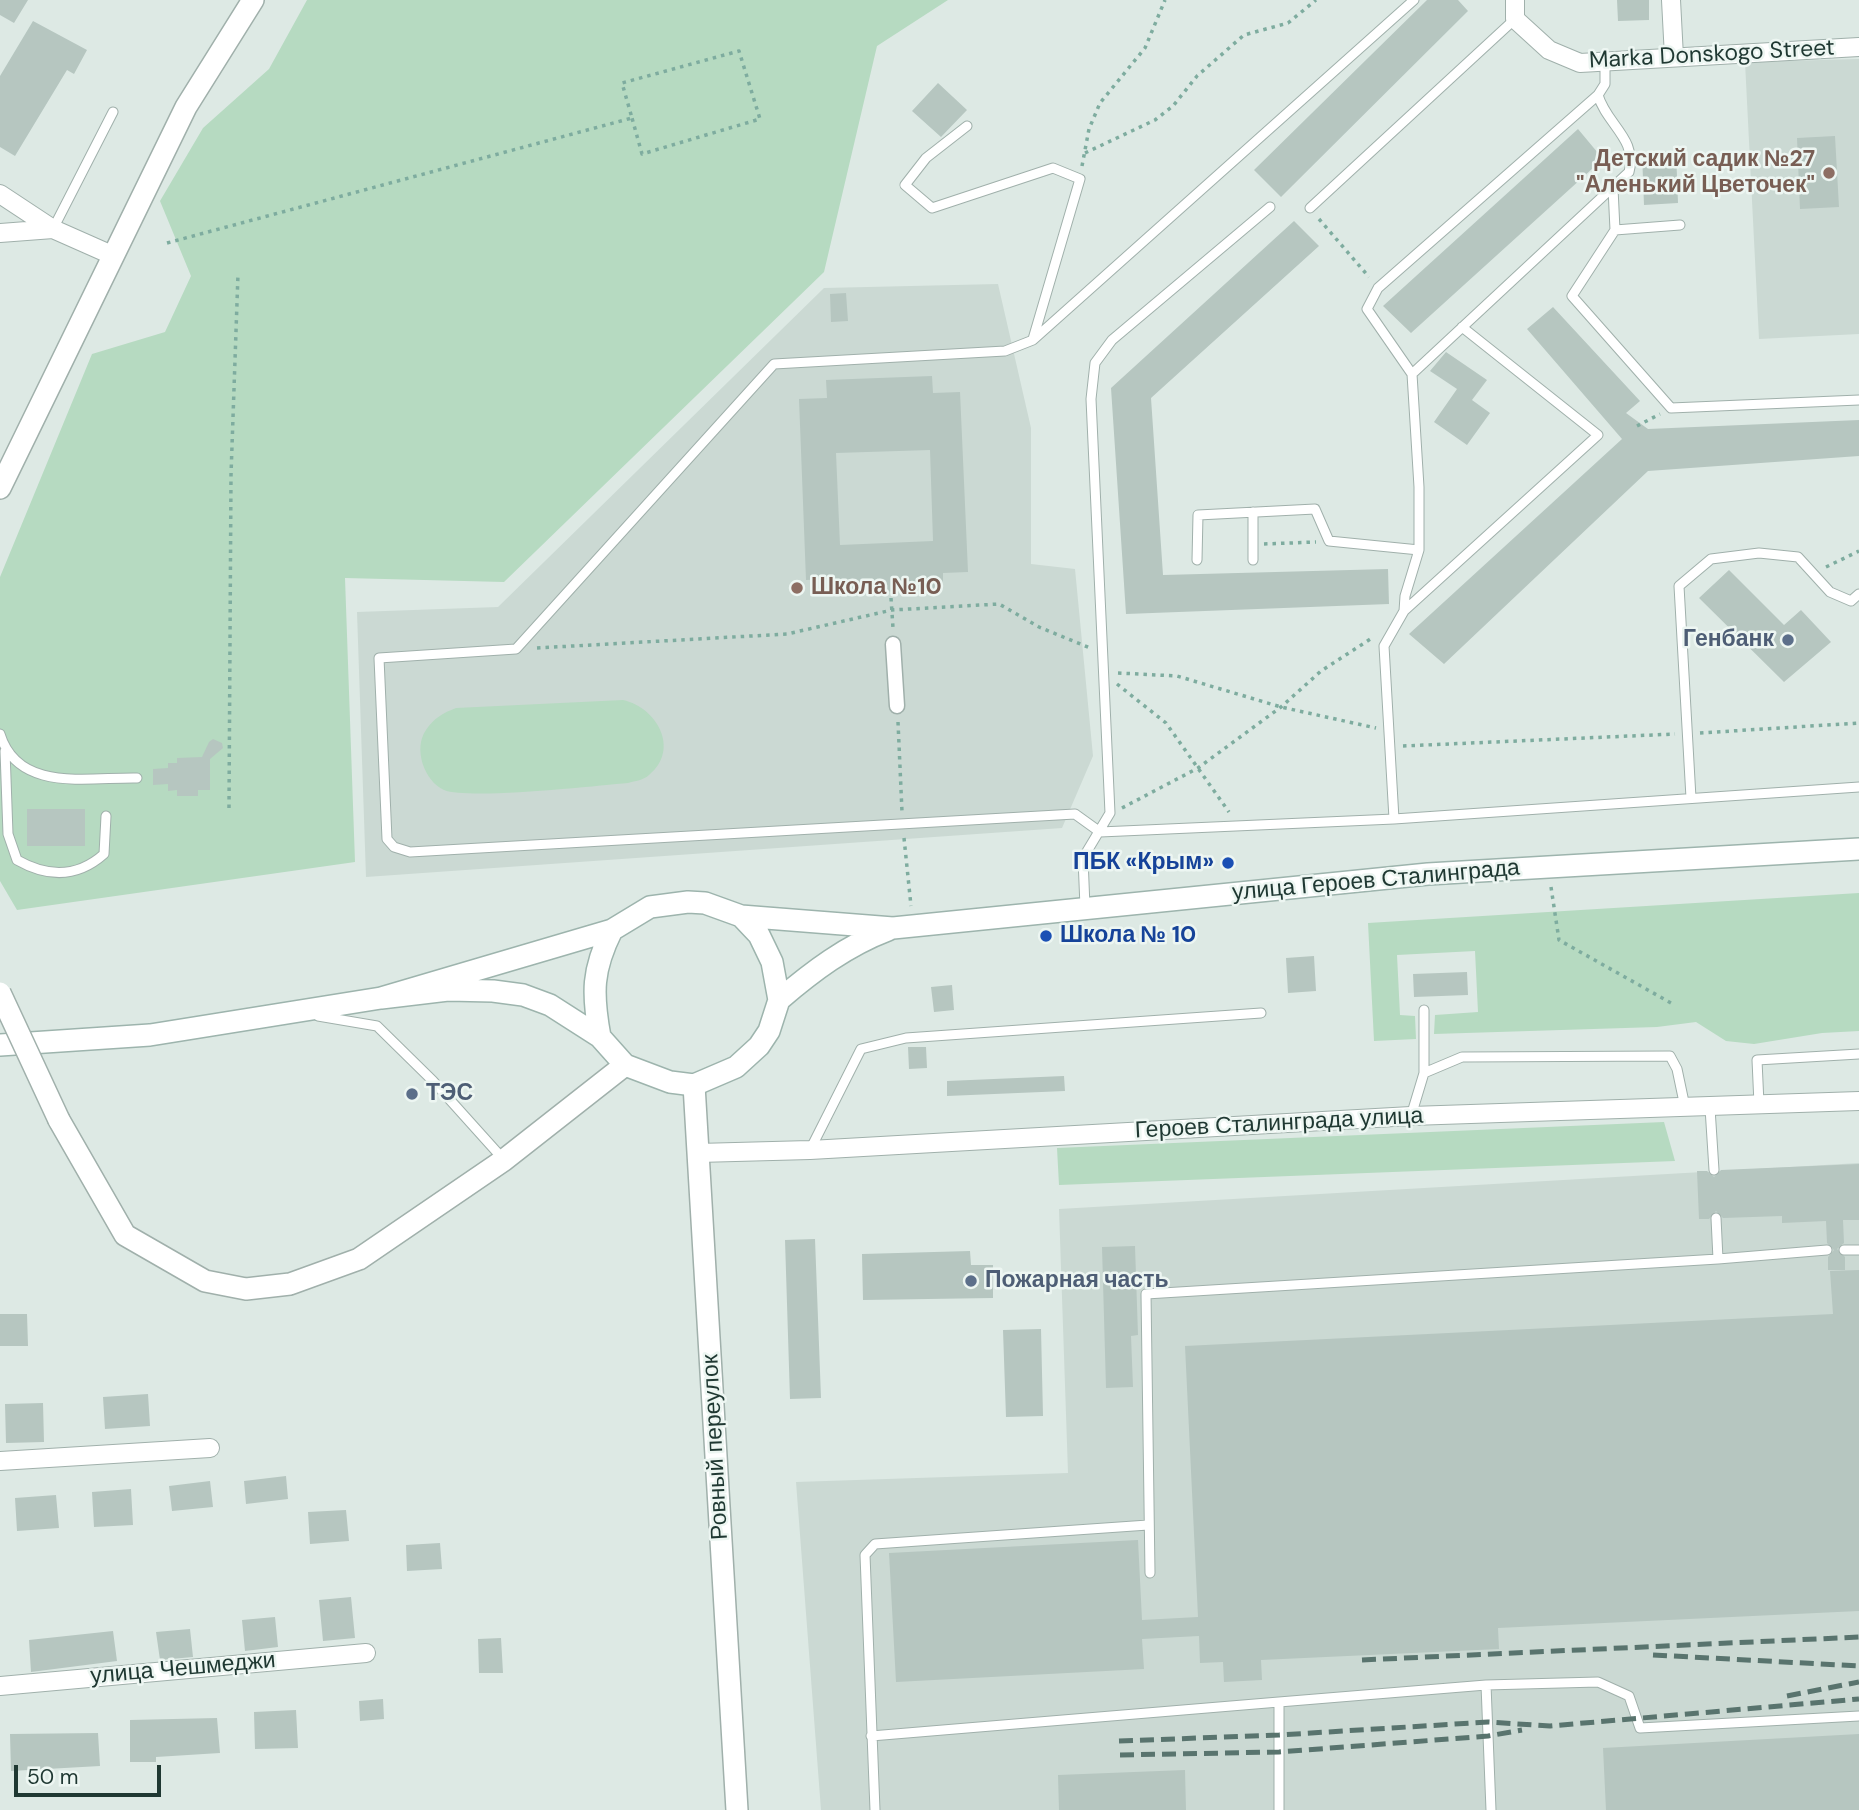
<!DOCTYPE html>
<html>
<head>
<meta charset="utf-8">
<style>
  body { margin:0 }
  #map { position:relative; width:1859px; height:1810px; overflow:hidden; background:#dde9e4; font-family:"DM Sans",sans-serif }
  canvas { display:block }
  .scale { position:absolute; left:14px; top:1765px; width:147px; height:32px; box-sizing:border-box; border:4px solid #1f3832; border-top:0; padding-left:9px; font-size:21px; line-height:24px; white-space:nowrap; color:#1f3832; -webkit-text-stroke:5px #edf6f2; paint-order:stroke }
</style>
</head>
<body>
<div id="map">
<canvas width="1859" height="1810"></canvas>
<div class="scale">50 m</div>
</div>
<script>
const g = document.querySelector('canvas').getContext('2d');
g.lineJoin = 'round';
function fill(path, color) {
  g.fillStyle = color;
  g.fill(path, 'evenodd');
}
function strokePath(path, color, width, dash) {
  g.strokeStyle = color;
  g.lineWidth = width;
  g.lineCap = dash ? 'butt' : 'round';
  g.setLineDash(dash || []);
  g.stroke(path);
}
function label(font, color, halo, rows, align = 'center') {
  g.font = font + ' "DM Sans",sans-serif';
  g.lineWidth = 5;
  g.setLineDash([]);
  g.textBaseline = 'middle';
  g.strokeStyle = halo;
  g.fillStyle = color;
  for (const [text, x, y, turn = 0] of rows) {
    g.save();
    g.translate(x, y);
    g.rotate((+turn || 0) * Math.PI / 180);
    g.textAlign = isNaN(turn) ? turn : align;
    if (halo) g.strokeText(text, 0, 0);
    g.fillText(text, 0, 0);
    g.restore();
  }
}
fill(new Path2D(`
  M 1859,59 L 1859,334 L 1759,339 L 1745,62 Z
  M 998,284 L 1031,428 L 1031,564 L 1075,569 L 1093,756 L 1062,828 L 366,877 L 357,612 L 498,607 L 824,288 Z
  M 1859,1163 L 1859,1810 L 821,1810 L 796,1482 L 1068,1473 L 1059,1209 Z`), '#cbd9d3');
fill(new Path2D(`
  M 307,0 L 948,0 L 877,46 L 824,272 L 504,582 L 345,578 L 355,862 L 17,910 L 0,881 L 0,577 L 92,354 L 165,332 L 191,276 L 160,201 L 203,128 L 269,69 Z
  M 623,700 C 658,708 680,750 649,775 C 644,780 635,781 628,783 C 594,786 469,800 444,790 C 424,781 413,748 426,730 C 434,718 443,713 456,708 Z
  M 1859,893 L 1859,1031 L 1822,1033 L 1754,1044 L 1726,1041 L 1696,1022 L 1657,1027 L 1434,1034 L 1435,1015 L 1478,1012 L 1475,951 L 1397,955 L 1400,1015 L 1415,1016 L 1416,1039 L 1374,1041 L 1368,923 Z
  M 1664,1122 L 1675,1161 L 1059,1185 L 1057,1148 Z`), '#b6dac1');
fill(new Path2D(`
  M 0,0 L 28,0 L 14,23 L 0,15 Z
  M 1427,0 L 1458,0 L 1468,11 L 1281,197 L 1254,170 Z
  M 1617,0 L 1649,0 L 1649,20 L 1618,21 Z
  M 33,21 L 87,50 L 74,74 L 67,70 L 15,156 L 0,147 L 0,76 Z
  M 938,83 L 967,110 L 941,137 L 912,111 Z
  M 1578,129 L 1603,159 L 1411,333 L 1383,306 Z
  M 1835,136 L 1839,207 L 1800,209 L 1797,138 Z
  M 1676,151 L 1678,203 L 1644,205 L 1642,153 Z
  M 1294,221 L 1319,246 L 1151,398 L 1163,575 L 1388,569 L 1389,604 L 1126,614 L 1111,388 Z
  M 846,293 L 848,321 L 831,322 L 830,294 Z
  M 1553,307 L 1640,401 L 1626,413 L 1648,429 L 1859,420 L 1859,456 L 1648,471 L 1444,664 L 1409,634 L 1622,439 L 1527,329 Z
  M 1446,352 L 1487,380 L 1472,400 L 1490,413 L 1467,445 L 1434,422 L 1457,389 L 1430,371 Z
  M 932,376 L 933,393 L 960,392 L 968,572 L 943,573 L 943,589 L 833,594 L 833,579 L 806,580 L 799,399 L 827,398 L 826,380 ZM 930,450 L 933,541 L 840,545 L 836,453 Z
  M 1729,570 L 1784,625 L 1801,610 L 1831,642 L 1784,682 L 1699,598 Z
  M 213,739 L 222,743 L 223,748 L 210,759 L 210,790 L 198,790 L 198,796 L 177,796 L 177,790 L 168,791 L 168,784 L 153,785 L 153,769 L 168,768 L 168,763 L 177,763 L 177,758 L 202,757 L 209,742 Z
  M 27,809 L 85,809 L 85,846 L 27,846 Z
  M 1314,956 L 1316,991 L 1288,993 L 1286,958 Z
  M 1467,972 L 1468,995 L 1414,997 L 1413,974 Z
  M 952,985 L 954,1010 L 934,1012 L 931,987 Z
  M 908,1047 L 926,1047 L 927,1068 L 909,1069 Z
  M 1064,1076 L 1065,1091 L 947,1096 L 947,1081 Z
  M 1859,1164 L 1859,1220 L 1843,1220 L 1844,1243 L 1837,1249 L 1845,1257 L 1845,1270 L 1828,1270 L 1828,1257 L 1834,1250 L 1827,1243 L 1826,1221 L 1782,1223 L 1782,1216 L 1723,1218 L 1716,1211 L 1709,1219 L 1699,1219 L 1697,1171 L 1707,1171 L 1714,1177 L 1721,1170 Z
  M 815,1239 L 821,1398 L 790,1399 L 785,1240 Z
  M 1135,1246 L 1138,1335 L 1131,1336 L 1133,1387 L 1106,1388 L 1102,1247 Z
  M 970,1251 L 971,1265 L 993,1265 L 993,1298 L 863,1300 L 862,1254 Z
  M 1859,1270 L 1859,1611 L 1498,1628 L 1499,1649 L 1261,1660 L 1262,1680 L 1224,1682 L 1223,1662 L 1200,1663 L 1199,1636 L 1142,1639 L 1144,1669 L 896,1682 L 889,1553 L 1138,1540 L 1142,1620 L 1198,1617 L 1185,1346 L 1833,1314 L 1830,1271 Z
  M 0,1314 L 27,1314 L 28,1346 L 0,1346 Z
  M 1041,1329 L 1043,1416 L 1006,1417 L 1003,1330 Z
  M 148,1394 L 150,1426 L 105,1429 L 103,1397 Z
  M 43,1403 L 44,1442 L 6,1443 L 5,1404 Z
  M 286,1476 L 288,1499 L 246,1504 L 244,1481 Z
  M 210,1481 L 213,1507 L 172,1511 L 169,1486 Z
  M 131,1489 L 133,1525 L 94,1527 L 92,1492 Z
  M 56,1495 L 59,1528 L 17,1531 L 15,1498 Z
  M 346,1510 L 349,1541 L 310,1544 L 308,1512 Z
  M 440,1543 L 442,1569 L 407,1571 L 406,1545 Z
  M 351,1597 L 355,1638 L 323,1641 L 319,1600 Z
  M 275,1617 L 278,1647 L 245,1651 L 242,1620 Z
  M 190,1629 L 193,1657 L 160,1660 L 156,1632 Z
  M 113,1631 L 117,1661 L 31,1672 L 29,1640 Z
  M 501,1638 L 503,1673 L 479,1673 L 478,1639 Z
  M 383,1699 L 384,1719 L 360,1721 L 359,1701 Z
  M 296,1710 L 298,1748 L 255,1749 L 254,1712 Z
  M 217,1718 L 220,1753 L 156,1757 L 156,1762 L 130,1762 L 130,1720 Z
  M 98,1733 L 100,1766 L 11,1771 L 10,1734 Z
  M 1859,1734 L 1859,1810 L 1606,1810 L 1603,1748 Z
  M 1185,1770 L 1186,1810 L 1059,1810 L 1058,1775 Z`), '#b6c6c0');
const service = new Path2D(`
  M 1414,0 L 1033,340 L 1005,351 L 774,364 L 516,649 L 379,658 L 387,839 L 394,847 L 410,852 L 1075,814 L 1100,832 L 1394,819 L 1859,787
  M 967,126 L 926,158 L 905,185 L 932,208 L 1053,168 L 1080,179 L 1033,339
  M 1613,188 L 1615,230 L 1680,225
  M 1310,208 L 1515,19
  M 53,229 L 113,112
  M 1615,230 L 1572,296 L 1671,408 L 1859,400
  M 1412,374 L 1367,309 L 1378,288 L 1598,95
  M 1253,512 L 1253,560
  M 1197,560 L 1198,515 L 1315,509 L 1329,541 L 1419,550
  M 1404,611 L 1598,435 L 1462,327
  M 0,734 C 18,793 88,777 137,778
  M 5,751 L 8,834 L 17,860 C 47,877 77,878 104,854 L 106,816
  M 1691,798 L 1679,586 L 1711,559 L 1759,553 L 1798,557 L 1830,592 L 1851,601 L 1859,594
  M 1394,819 L 1384,646 L 1404,611 L 1405,596 L 1419,550 L 1419,487 L 1412,374 L 1629,172 C 1638,139 1606,124 1598,95 L 1605,84 L 1605,62
  M 1085,907 L 1083,858 L 1110,813 L 1091,399 L 1095,363 L 1112,340 L 1270,207
  M 1424,1010 L 1424,1073
  M 318,1016 L 377,1026 L 433,1081 L 504,1160
  M 1759,1104 L 1757,1060 L 1859,1054
  M 1710,1108 L 1714,1170
  M 1411,1116 L 1424,1073 L 1462,1057 L 1670,1056 L 1677,1069 L 1685,1107
  M 810,1150 L 861,1049 L 906,1038 L 1261,1013
  M 1844,1250 L 1859,1250
  M 1718,1259 L 1827,1250
  M 1150,1573 L 1146,1294 L 1718,1259 L 1716,1218
  M 1486,1685 L 1598,1682 L 1629,1696 L 1640,1728 L 1859,1716
  M 1279,1702 L 1486,1685 L 1491,1810
  M 871,1736 L 1279,1702 L 1279,1810
  M 875,1810 L 865,1555 L 875,1544 L 1148,1525`);
const pedestrian = new Path2D(`
  M 893,644 L 897,706`);
const minor = new Path2D(`
  M 1515,0 L 1515,19 L 1549,50 L 1580,63 L 1859,47
  M 1671,0 L 1674,57
  M 0,194 L 53,229 L 114,256
  M 0,233 L 53,229
  M 698,1153 L 810,1150 L 1411,1116 L 1859,1101
  M 0,1461 L 210,1448
  M 0,1686 L 366,1653`);
const tertiary = new Path2D(`
  M 0,488 L 186,107 L 253,0
  M 694,1085 L 737,1810
  M 59,1120 L 125,1235 L 205,1281 L 246,1289 L 290,1284 L 359,1259 L 504,1160 L 625,1065`);
const secondary = new Path2D(`
  M 741,916 L 893,928 L 1428,874 L 1859,849
  M 779,1000 C 813,971 846,946 888,930
  M 600,1037 C 592,993 592,970 612,930
  M 0,1045 L 150,1035 L 381,998 L 448,990 L 493,991 L 523,995 L 550,1005 L 600,1037 L 625,1065 L 670,1082 L 694,1085 L 736,1067 L 759,1046 L 769,1031 L 779,1000 L 772,962 L 759,935 L 741,916 L 705,903 L 688,902 L 650,907 L 612,930 L 381,998`);
strokePath(service, '#a0b0ab', 11);
strokePath(pedestrian, '#a0b0ab', 17);
strokePath(minor, '#a0b0ab', 20);
strokePath(tertiary, '#a0b0ab', 24);
strokePath(secondary, '#9db4ad', 24);
strokePath(new Path2D(`
  M 1085,153 L 1155,120 L 1173,106 L 1197,76 L 1244,35 L 1288,23 L 1316,0
  M 1082,166 L 1089,129 L 1100,103 L 1145,48 L 1165,0
  M 1319,219 L 1369,277
  M 167,243 L 632,118 L 622,83 L 739,51 L 760,119 L 642,154 L 632,118
  M 1637,426 L 1660,414
  M 1264,544 L 1316,542
  M 1826,567 L 1859,551
  M 891,598 L 893,628
  M 537,648 L 787,634 L 892,610 L 999,604 L 1039,627 L 1090,648
  M 1118,673 L 1177,676 L 1281,707 L 1376,728
  M 1117,684 L 1166,723 L 1229,812
  M 898,722 L 902,812
  M 1700,733 L 1859,723
  M 1403,746 L 1675,734
  M 229,808 L 231,475 L 238,274
  M 1122,808 L 1198,768 L 1281,707 L 1321,671 L 1372,638
  M 904,838 L 911,906
  M 1551,887 L 1559,940 L 1671,1003`), '#7eac9f', 3.5, [3.5, 5]);
strokePath(service, '#fff', 9);
strokePath(pedestrian, '#fff', 14);
strokePath(minor, '#fff', 18);
strokePath(tertiary, '#fff', 21);
strokePath(secondary, '#fff', 21);
strokePath(new Path2D(`
  M 1653,1655 L 1859,1666
  M 1362,1660 L 1859,1637
  M 1787,1696 L 1859,1682
  M 1119,1741 L 1279,1735 L 1488,1722 L 1550,1726 L 1859,1699
  M 1120,1755 L 1279,1752 L 1488,1736 L 1522,1730`), '#59746e', 5, [14, 7]);
const tertiaryBridge = new Path2D(`
  M 0,993 L 59,1120`);
strokePath(tertiaryBridge, '#a0b0ab', 24, []);
strokePath(tertiaryBridge, '#fff', 21);
for (const [x, y, r, color] of [
  [1829,173,7,"#8d6e63"],
  [797,588,7,"#8d6e63"],
  [1788,640,7,"#5c6f8a"],
  [1228,863,7,"#1a4fb4"],
  [1046,936,7,"#1a4fb4"],
  [412,1094,7,"#5c6f8a"],
  [971,1281,7,"#5c6f8a"]
]) {
  const dot = new Path2D();
  dot.arc(x, y, r, 0, 2 * Math.PI);
  g.fillStyle = color;
  g.fill(dot);
  strokePath(dot, '#edf6f2', 2.5);
}
label('23px', '#1f3832', '#edf6f2', [
  ["Marka Donskogo Street",1712,55,-3],
  ["улица Героев Сталинграда",1376,881,-5],
  ["Героев Сталинграда улица",1279,1124,-3],
  ["Ровный переулок",716,1447,-93],
  ["улица Чешмеджи",183,1669,-5]
]);
label('bold 23px', '#785e54', '#edf6f2', [
  ["Детский садик №27",1815,160],
  ["\"Аленький Цветочек\"",1815,186],
  ["Школа №10",811,588,"left"]
], 'right');
label('bold 23px', '#4e5e75', '#edf6f2', [
  ["Генбанк",1774,640,"right"],
  ["ТЭС",426,1094],
  ["Пожарная часть",985,1281]
], 'left');
label('bold 23px', '#164399', '#edf6f2', [
  ["ПБК «Крым»",1214,863],
  ["Школа № 10",1060,936,"left"]
], 'right');
</script>
</body>
</html>
